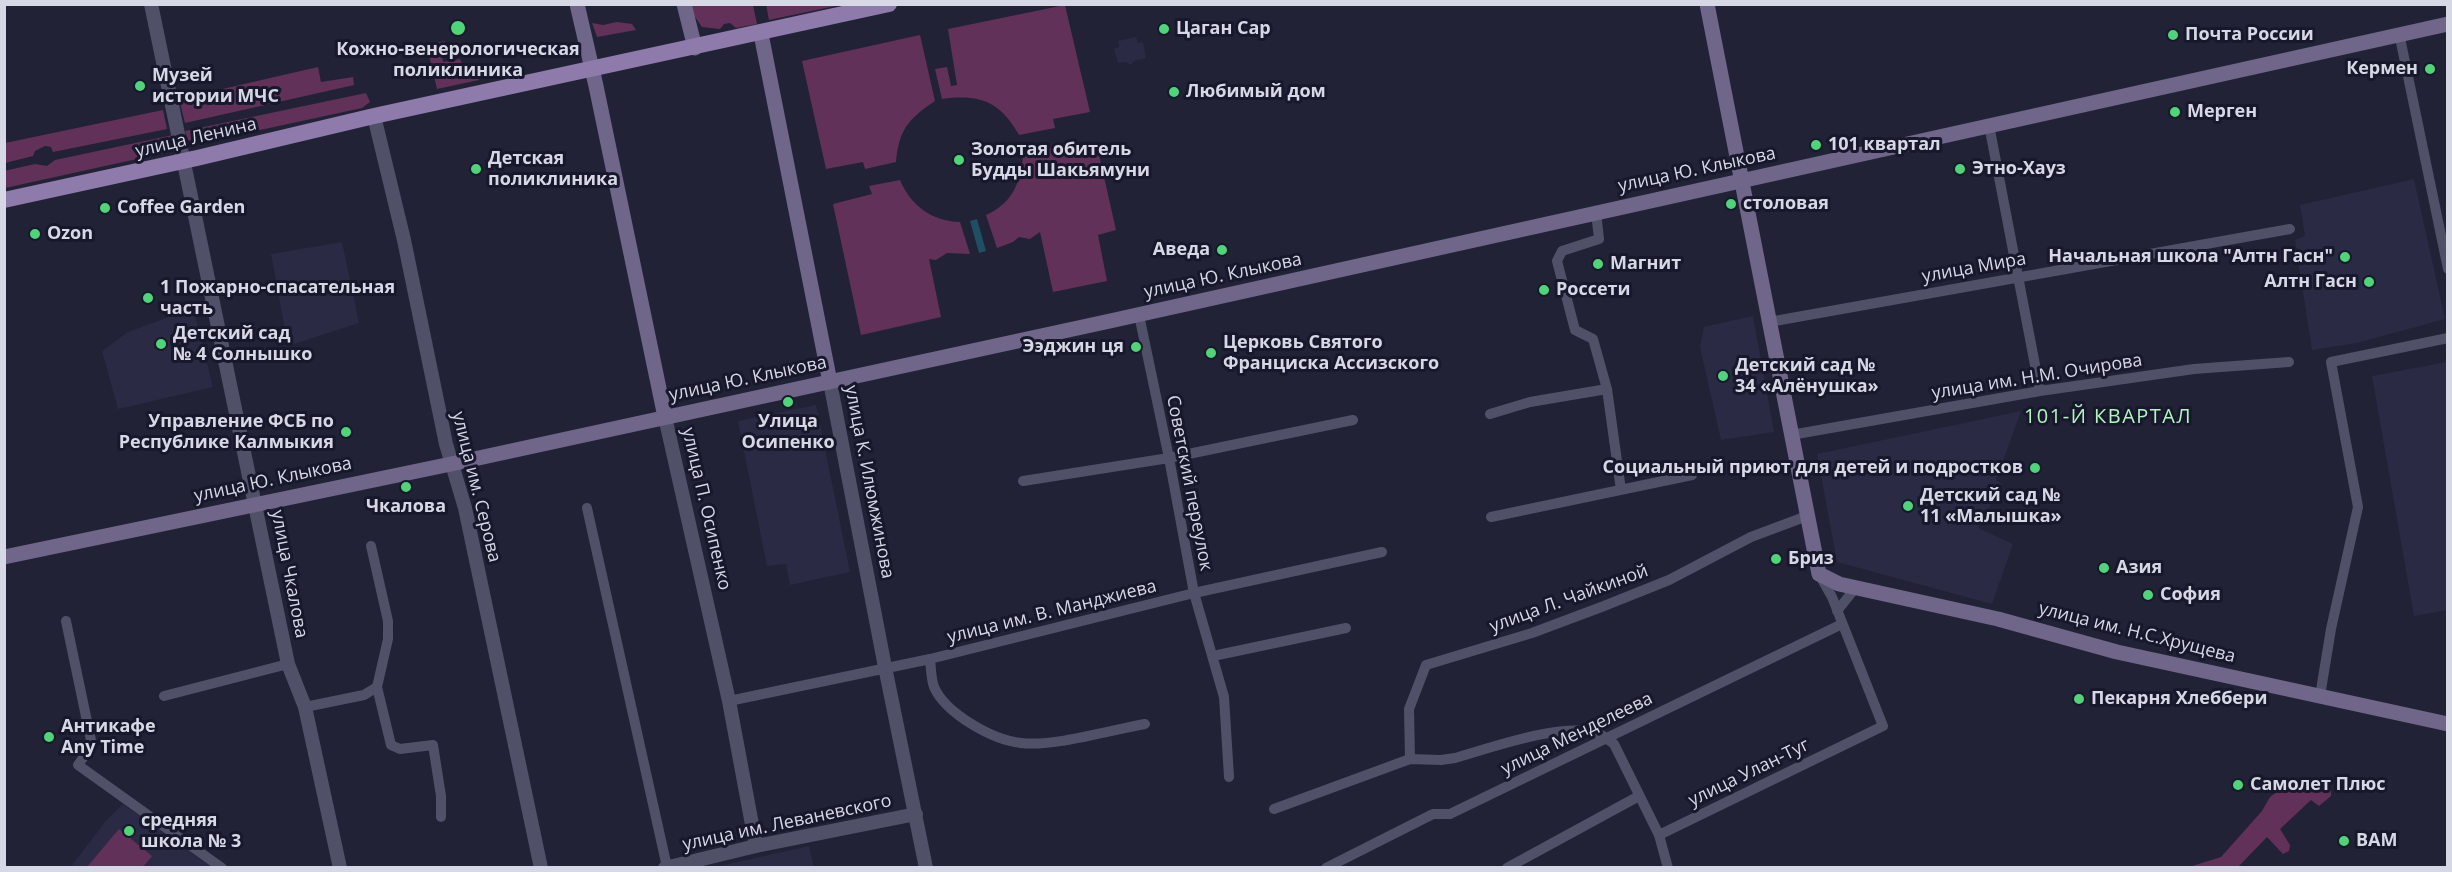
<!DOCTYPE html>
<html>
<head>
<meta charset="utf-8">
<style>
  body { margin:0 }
  #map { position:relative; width:2452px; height:872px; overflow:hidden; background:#212236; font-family:"Open Sans",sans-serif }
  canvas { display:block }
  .frame { position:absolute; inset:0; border:6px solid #d7d8e6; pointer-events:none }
</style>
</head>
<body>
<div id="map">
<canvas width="2452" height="872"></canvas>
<div class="frame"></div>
</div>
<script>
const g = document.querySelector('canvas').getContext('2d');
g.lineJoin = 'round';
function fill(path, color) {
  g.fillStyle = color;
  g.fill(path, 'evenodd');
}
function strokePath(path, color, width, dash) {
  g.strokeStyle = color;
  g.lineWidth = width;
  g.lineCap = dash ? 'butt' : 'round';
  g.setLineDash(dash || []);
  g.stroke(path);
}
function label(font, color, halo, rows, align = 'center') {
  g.font = font + ' "Open Sans",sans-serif';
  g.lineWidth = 6;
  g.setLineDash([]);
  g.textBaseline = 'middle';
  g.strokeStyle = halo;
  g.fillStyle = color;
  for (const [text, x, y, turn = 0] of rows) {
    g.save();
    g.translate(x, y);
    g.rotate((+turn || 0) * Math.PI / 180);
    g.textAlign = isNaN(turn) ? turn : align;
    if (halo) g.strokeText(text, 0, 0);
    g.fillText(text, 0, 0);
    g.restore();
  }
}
fill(new Path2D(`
  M 1136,37 L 1138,43 L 1143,42 L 1146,58 L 1134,61 L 1131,65 L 1126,62 L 1118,63 L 1114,49 L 1119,47 L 1118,41 Z
  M 2414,179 L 2445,319 L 2357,343 L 2312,350 L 2295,240 L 2305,236 L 2300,205 Z
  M 342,242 L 359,323 L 288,346 L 271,254 Z
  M 193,308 L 213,387 L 118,409 L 102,351 L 128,332 Z
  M 1753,316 L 1774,432 L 1721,440 L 1700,347 L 1704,327 Z
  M 2447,362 L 2447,610 L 2414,616 L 2372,376 Z
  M 816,405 L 850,572 L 790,585 L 786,564 L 767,566 L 738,421 Z
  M 2021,411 L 1996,480 L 2002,484 L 1978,528 L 2013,544 L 1992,604 L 1837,562 L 1817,454 Z
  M 123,804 L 211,867 L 70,868 L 105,822 Z
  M 809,846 L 814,867 L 715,867 Z`), '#2a2a45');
fill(new Path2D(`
  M 766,4 L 840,4 L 840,5 L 769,20 Z
  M 691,5 L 753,5 L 757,24 L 736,28 L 730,23 L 724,24 L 720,29 L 702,27 L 693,14 Z
  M 1065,5 L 1090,112 L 1053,119 L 1055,128 L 1019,135 C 1000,101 979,94 942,99 L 935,69 L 947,67 L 951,86 L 957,85 L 948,29 Z
  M 617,22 L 632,24 L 636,30 L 597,37 L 592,23 L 603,25 Z
  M 920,35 L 935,101 C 908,119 899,130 896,162 L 865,169 L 863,162 L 826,169 L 802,61 Z
  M 445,41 L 446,54 L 442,56 L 443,62 L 460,59 L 463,66 L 478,63 L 479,80 L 437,89 L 428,51 L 431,44 Z
  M 318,67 L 321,82 L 353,77 L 354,85 L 185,123 L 179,99 Z
  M 366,93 L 370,102 L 362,108 L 200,143 L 188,140 L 185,131 Z
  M 163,110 L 167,129 L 53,152 L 51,147 L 45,146 L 35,151 L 33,156 L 5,163 L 5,143 Z
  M 173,135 L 173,147 L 169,152 L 5,188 L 4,171 L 35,164 L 47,166 L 55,160 Z
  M 1097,146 L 1116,230 L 1098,235 L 1107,281 L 1053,292 L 1040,232 L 1030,239 L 1019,237 L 1013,242 L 997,248 L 986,215 C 1012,204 1022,181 1023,153 L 1059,147 L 1060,153 Z
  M 900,180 C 911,206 932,221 960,222 L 970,254 L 947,253 L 936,260 L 929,259 L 941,317 L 861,335 L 833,204 L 872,194 L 869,186 Z
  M 2294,780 L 2312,787 L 2331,791 L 2331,796 L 2319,806 L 2311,800 L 2280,829 L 2290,845 L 2289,851 L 2283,854 L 2267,837 L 2238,867 L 2189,867 L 2221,857 L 2262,811 L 2270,797 Z
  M 119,829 L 152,856 L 143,867 L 87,867 Z`), '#623159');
fill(new Path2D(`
  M 977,219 L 986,251 L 979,253 L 970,221 Z`), '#1e4f63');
strokePath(new Path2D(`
  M 2399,33 L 2448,269
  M 1989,125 L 2040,391
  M 1596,212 L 1599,239 L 1562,251 L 1557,261 L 1575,330 L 1593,339 L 1607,389 L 1621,490
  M 1139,315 L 1169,458 L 1194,593 L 1224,697 L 1229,777
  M 1769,322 L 2290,229
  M 1490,414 L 1530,402 L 1607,389
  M 1791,435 L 2040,391 L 2194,369 L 2289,362
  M 1023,481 L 1169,458 L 1353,420
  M 587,508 L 667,867
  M 1491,517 L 1692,475
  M 371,546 L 388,621 L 388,639 L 377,687 L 391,745 L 400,749 L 433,745 L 441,796 L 441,817
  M 1837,611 L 1857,586
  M 66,621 L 92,745 L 78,765 L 222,868
  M 1213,656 L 1346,628
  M 930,659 C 931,668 931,679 934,687 C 946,714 993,740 1021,743 C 1054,747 1111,730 1145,724
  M 164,696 L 288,664
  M 2320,696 L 2331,629 L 2358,507 L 2331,362 L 2448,338
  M 729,701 L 930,659 L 1194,593 L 1382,552
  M 305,707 L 364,695 L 377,687
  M 1410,759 L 1409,709 L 1426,665 L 1532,633 L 1604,606 L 1669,580 L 1751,537 L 1807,516
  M 1274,809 L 1410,759 L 1441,760 L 1455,758 C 1491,748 1564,721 1599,734 C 1604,736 1610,741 1614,744 L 1659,835 L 1668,868
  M 1659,835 L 1883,726 L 1832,597 L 1819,574
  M 1326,868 L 1433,814 L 1450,814 L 1842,624
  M 1507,868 L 1639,796`), '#505168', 10);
strokePath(new Path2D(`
  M 151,4 L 288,664 L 305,707 L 340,868
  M 374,116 L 404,240 L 446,444 L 465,508 L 541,868
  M 830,382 L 885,667 L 926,868
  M 665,417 L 729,701 L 756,846
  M 665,868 L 756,846 L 916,814`), '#505168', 14);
strokePath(new Path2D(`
  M 577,4 L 596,86 L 665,417
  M 684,4 L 695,48
  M 1707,4 L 1819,574 L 1839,584 L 1998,619 L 2117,652 L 2448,724
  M 761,34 L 830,382
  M 4,557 L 451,464 L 1110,321 L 2448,24`), '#706689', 15);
strokePath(new Path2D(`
  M 4,200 L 197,158 L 374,116 L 889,4`), '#8f7bab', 16);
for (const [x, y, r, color] of [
  [458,28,8,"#4cd677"],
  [1164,29,6,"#4cd677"],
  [2173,35,6,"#4cd677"],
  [2430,69,6,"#4cd677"],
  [140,86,6,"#4cd677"],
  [1174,92,6,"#4cd677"],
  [2175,112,6,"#4cd677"],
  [1816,145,6,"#4cd677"],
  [959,160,6,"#4cd677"],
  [476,169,6,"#4cd677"],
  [1960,169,6,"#4cd677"],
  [1731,204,6,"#4cd677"],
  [105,208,6,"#4cd677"],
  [35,234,6,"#4cd677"],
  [1222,250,6,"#4cd677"],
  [2345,257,6,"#4cd677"],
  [1598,264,6,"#4cd677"],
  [2369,282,6,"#4cd677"],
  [1544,290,6,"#4cd677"],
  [148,298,6,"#4cd677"],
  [161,344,6,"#4cd677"],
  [1136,347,6,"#4cd677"],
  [1211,353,6,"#4cd677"],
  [1723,376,6,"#4cd677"],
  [788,402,6,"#4cd677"],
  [346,432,6,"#4cd677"],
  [2035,468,6,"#4cd677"],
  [406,487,6,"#4cd677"],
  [1908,506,6,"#4cd677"],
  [1776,559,6,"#4cd677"],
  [2104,568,6,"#4cd677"],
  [2148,595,6,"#4cd677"],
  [2079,699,6,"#4cd677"],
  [49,737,6,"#4cd677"],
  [2238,785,6,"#4cd677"],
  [129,831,6,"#4cd677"],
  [2344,841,6,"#4cd677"]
]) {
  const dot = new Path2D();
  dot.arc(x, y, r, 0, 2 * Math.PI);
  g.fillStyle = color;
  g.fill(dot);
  strokePath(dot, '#18182c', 2);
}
label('bold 18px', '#d7d8e6', '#18182c', [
  ["Цаган Сар",1176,29],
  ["Почта России",2185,35],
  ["Кожно-венерологическая",458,50,"center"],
  ["поликлиника",458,71,"center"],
  ["Кермен",2418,69,"right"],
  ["Музей",152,76],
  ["истории МЧС",152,97],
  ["Любимый дом",1186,92],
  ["Мерген",2187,112],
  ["101 квартал",1828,145],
  ["Золотая обитель",971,150],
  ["Будды Шакьямуни",971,171],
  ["Детская",488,159],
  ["поликлиника",488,180],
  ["Этно-Хауз",1972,169],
  ["столовая",1743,204],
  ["Coffee Garden",117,208],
  ["Ozon",47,234],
  ["Аведа",1210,250,"right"],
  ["Начальная школа \"Алтн Гасн\"",2333,257,"right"],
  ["Магнит",1610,264],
  ["Алтн Гасн",2357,282,"right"],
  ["1 Пожарно-спасательная",160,288],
  ["часть",160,309],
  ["Россети",1556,290],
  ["Детский сад",173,334],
  ["№ 4 Солнышко",173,355],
  ["Церковь Святого",1223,343],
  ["Франциска Ассизского",1223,364],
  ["Ээджин ця",1124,347,"right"],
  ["Детский сад №",1735,366],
  ["34 «Алёнушка»",1735,387],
  ["Управление ФСБ по",334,422,"right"],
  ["Республике Калмыкия",334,443,"right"],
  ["Улица",788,422,"center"],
  ["Осипенко",788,443,"center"],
  ["Социальный приют для детей и подростков",2023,468,"right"],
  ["Детский сад №",1920,496],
  ["11 «Малышка»",1920,517],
  ["Чкалова",406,507,"center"],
  ["Бриз",1788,559],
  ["Азия",2116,568],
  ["София",2160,595],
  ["Пекарня Хлеббери",2091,699],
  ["Антикафе",61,727],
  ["Any Time",61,748],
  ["Самолет Плюс",2250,785],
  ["средняя",141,821],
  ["школа № 3",141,842],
  ["ВАМ",2356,841]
], 'left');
label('18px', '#d7d8e6', '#18182c', [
  ["улица Ленина",196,138,-13],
  ["улица Ю. Клыкова",1697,170,-12],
  ["улица Мира",1974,268,-10],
  ["улица Ю. Клыкова",1223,276,-12],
  ["улица им. Н.М. Очирова",2037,377,-9],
  ["улица Ю. Клыкова",748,379,-12],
  ["улица Ю. Клыкова",273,480,-12],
  ["улица К. Илюмжинова",869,482,79],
  ["Советский переулок",1189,483,79],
  ["улица им. Серова",476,487,76],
  ["улица П. Осипенко",706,509,77],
  ["улица Чкалова",289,574,79],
  ["улица Л. Чайкиной",1569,599,-20],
  ["улица им. В. Манджиева",1052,612,-14],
  ["улица им. Н.С.Хрущева",2137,633,14],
  ["улица Менделеева",1577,734,-26],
  ["улица Улан-Туг",1749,773,-26],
  ["улица им. Леваневского",787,823,-12]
]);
g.letterSpacing = '1.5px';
label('20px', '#b1f4be', '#18182c', [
  ["101-Й КВАРТАЛ",2108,417]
]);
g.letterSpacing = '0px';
</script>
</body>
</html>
